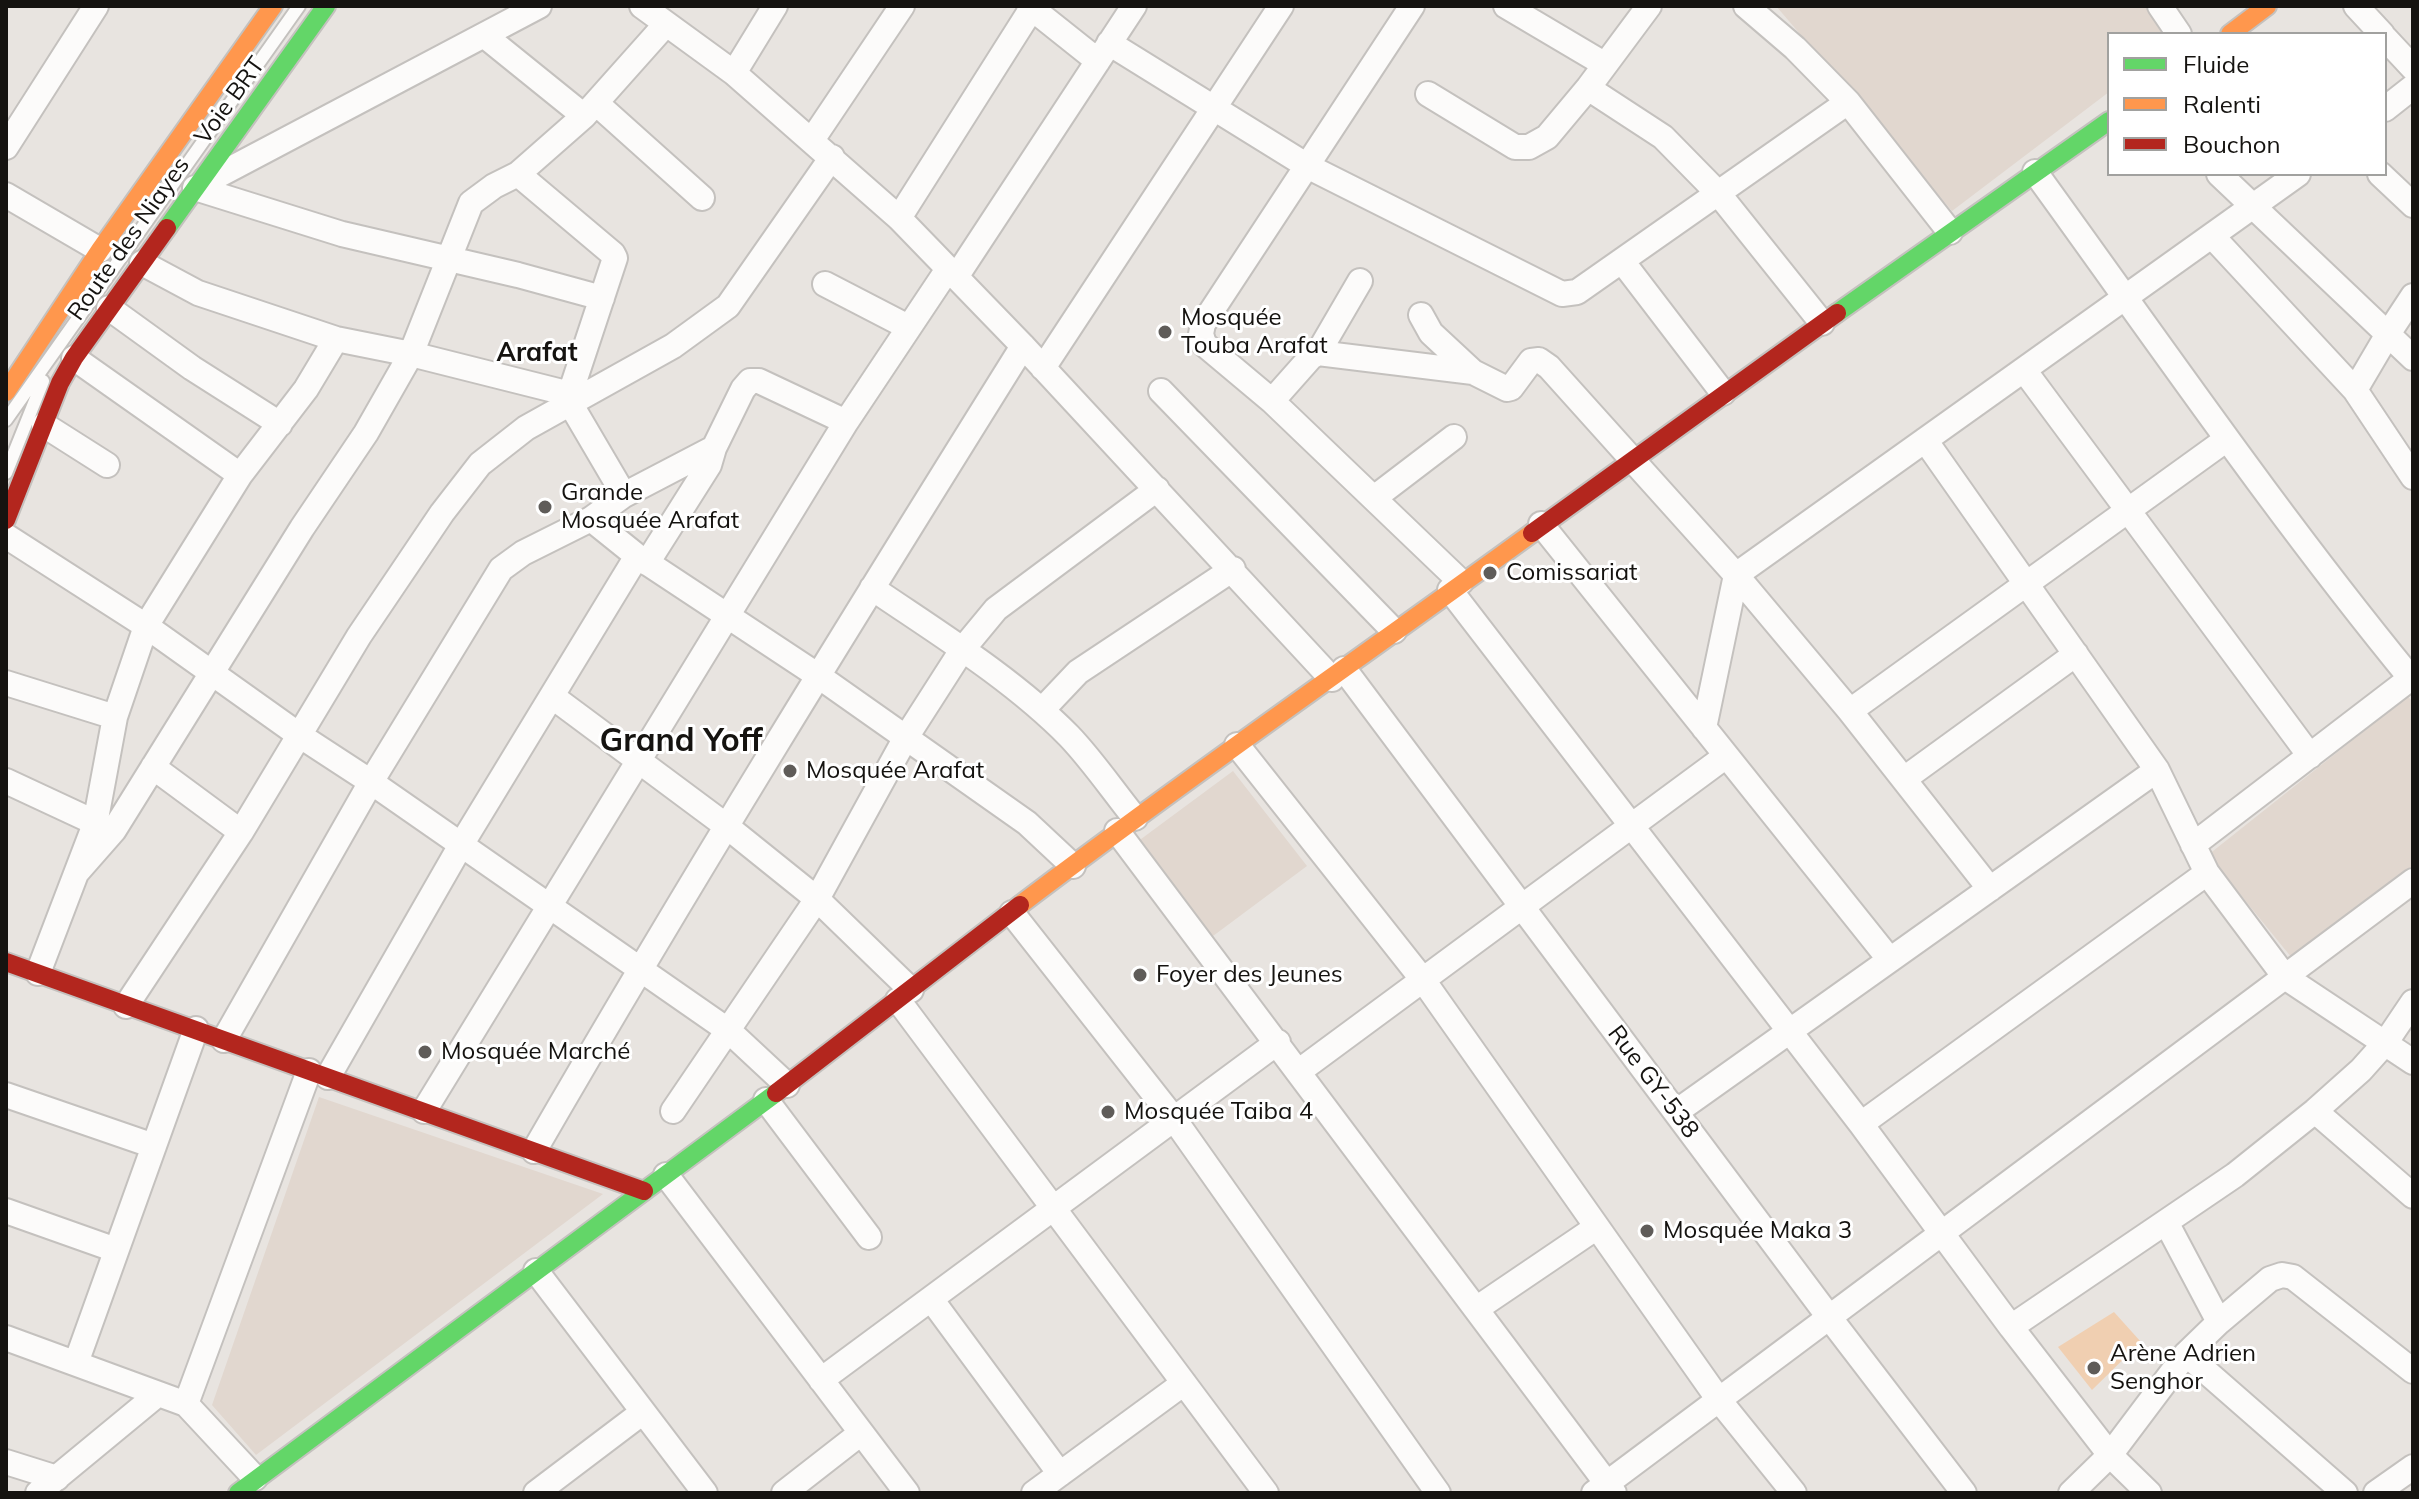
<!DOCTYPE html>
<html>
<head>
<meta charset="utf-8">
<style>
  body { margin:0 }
  #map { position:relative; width:2419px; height:1499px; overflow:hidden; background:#e8e4e0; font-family:Mulish,sans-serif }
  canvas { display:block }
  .frame { position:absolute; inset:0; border:8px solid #151310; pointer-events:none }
  .legend { position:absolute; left:2107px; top:32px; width:280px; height:144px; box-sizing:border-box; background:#fff; border:2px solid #a1a19f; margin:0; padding:10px 14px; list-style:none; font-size:24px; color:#151310 }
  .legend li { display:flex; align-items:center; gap:16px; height:40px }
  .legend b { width:40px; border:2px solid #a1a19f }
</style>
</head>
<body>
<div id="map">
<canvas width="2419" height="1499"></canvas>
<div class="frame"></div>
<ul class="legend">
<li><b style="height:10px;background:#63d668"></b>Fluide</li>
<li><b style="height:10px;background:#ff974d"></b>Ralenti</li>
<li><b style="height:10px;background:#b3261e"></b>Bouchon</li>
</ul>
</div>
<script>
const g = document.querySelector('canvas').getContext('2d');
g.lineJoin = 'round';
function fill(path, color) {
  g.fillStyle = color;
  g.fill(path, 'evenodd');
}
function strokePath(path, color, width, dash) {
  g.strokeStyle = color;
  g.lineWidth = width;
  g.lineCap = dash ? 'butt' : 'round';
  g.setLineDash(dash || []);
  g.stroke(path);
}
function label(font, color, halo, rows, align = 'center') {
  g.font = font + ' Mulish,sans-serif';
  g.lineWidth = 6;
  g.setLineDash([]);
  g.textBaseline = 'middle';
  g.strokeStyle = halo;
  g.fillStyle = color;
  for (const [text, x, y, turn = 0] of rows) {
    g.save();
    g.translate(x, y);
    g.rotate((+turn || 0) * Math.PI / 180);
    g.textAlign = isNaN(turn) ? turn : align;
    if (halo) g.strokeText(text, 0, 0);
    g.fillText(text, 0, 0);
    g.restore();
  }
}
fill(new Path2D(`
  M 1776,6 L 2157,6 L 2177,34 L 2109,34 L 2109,92 L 1952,211 Z
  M 2408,696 L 2413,703 L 2413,870 L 2296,963 L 2208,855 Z
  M 1233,771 L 1307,866 L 1209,939 L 1137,842 Z
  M 319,1097 L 603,1194 L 256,1455 L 212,1405 Z`), '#e1d7cf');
fill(new Path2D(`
  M 2114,1312 L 2141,1342 L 2092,1390 L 2058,1347 Z`), '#f0cfb1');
const lane = new Path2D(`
  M 6,420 L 299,6
  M 6,473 L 43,381`);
const street = new Path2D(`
  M 642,6 L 734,73 L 899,218 L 1023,346 L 1332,679
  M 1029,6 L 1098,61
  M 1412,6 L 1203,324 L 1201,334 L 1204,344 L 1272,401 L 1461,582
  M 1506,6 L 1604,64
  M 1746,6 L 1795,48 L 1848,102 L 1950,232
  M 2160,6 L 2179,34
  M 2356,6 L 2382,34
  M 485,36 L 584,116
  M 2385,38 L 2413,68
  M 1109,43 L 1309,167 L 1562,294 L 1577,292 L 1848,102
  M 734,73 L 775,6
  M 1588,88 L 1663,137 L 1718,193 L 1822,323
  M 1428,94 L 1515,147 L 1529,147 L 1547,137 L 1588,88 L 1649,6
  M 596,103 L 702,198
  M 2385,109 L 2413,87
  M 812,140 L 902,6
  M 6,147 L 96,6
  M 2035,172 C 2159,343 2279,518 2413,681
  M 518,174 L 613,254 L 615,258 L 570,394 L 570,403 L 624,495
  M 2219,174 L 2413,358
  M 2380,174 L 2413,205
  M 202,184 L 539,6
  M 195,188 L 342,234 L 518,275 L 602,298
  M 6,195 L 100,250
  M 899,218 L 1032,8
  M 2212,236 L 2355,390 L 2413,477
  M 1622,261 L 1723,393
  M 142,263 L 198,293 L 336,339 L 411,354 L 570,394
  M 956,277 L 1134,6
  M 825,284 L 908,327
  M 109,308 L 192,368 L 280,424
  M 1421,315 L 1431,333 L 1473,372
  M 1318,353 L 1360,281
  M 74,358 L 240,475
  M 1043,368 L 1281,6
  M 2024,370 L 2310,756
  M 2355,390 L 2388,334 L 2413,296
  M 1161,391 L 1394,631
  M 1272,401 L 1311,357 L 1318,353 L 1473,372 L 1507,389 L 1511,388 L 1531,361 L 1539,360 L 1549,367 L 1736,575 L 1850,711 L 1990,889
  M 44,425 L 107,465
  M 1925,440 L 2157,770 L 2207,873 L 2285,977 L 2413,1062
  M 1374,498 L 1454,437
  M 591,519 L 637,556 L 817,675 L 1027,823 L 1073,866
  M 1541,524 L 1890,960
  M 6,536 L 146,626 L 299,735 L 371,782 L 729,1031 L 787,1085
  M 647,563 L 709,465 L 714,448
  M 872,588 C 938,633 1013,679 1069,736 C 1093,761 1113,791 1135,818
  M 1450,590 L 1861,1124 L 2011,1327 L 2235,1175 L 2315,1111 L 2361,1070 L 2386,1042 L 2413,1002
  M 1344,669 L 1829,1317 L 1964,1493
  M 6,683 L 115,717
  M 553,697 L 725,825 L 817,899 L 911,990
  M 1042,710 L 1078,672 L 1233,569
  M 1850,711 L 2227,439
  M 1704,728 L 1736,575 L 2298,174
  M 1237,745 L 1423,980 L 1719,1400 L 1794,1493
  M 153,767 L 241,832
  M 1904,779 L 2076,654
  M 6,781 L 109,829
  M 1117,831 L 1614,1493
  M 2193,845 L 2411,678
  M 78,871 L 114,830 L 302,528 L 366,433 L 411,354 L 471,203 L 494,186 L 518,174 L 584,116 L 666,24
  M 1012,913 L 1174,1119 L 1438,1493
  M 38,973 L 95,824 L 115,717 L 146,626 L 240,475 L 306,389 L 336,339
  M 898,1000 L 1266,1493
  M 126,1006 L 241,832 L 359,636 L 442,513 L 480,464 L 526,428 L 673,346 L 728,306 L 832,157
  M 224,1040 L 371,782 L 501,569 L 523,553 L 591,519 L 624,495 L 714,448 L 743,389 L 750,381 L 759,381 L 846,422
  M 1298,1072 L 1726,756
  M 328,1077 L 461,845 L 637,556
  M 6,1095 L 154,1146
  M 766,1100 L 869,1237
  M 424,1111 L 846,422 L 948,269
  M 673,1111 L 817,899 L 905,739 L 962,650 L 996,609 L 1157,489
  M 2315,1111 L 2413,1196
  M 1676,1112 L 2157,770
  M 1861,1124 L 2207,873
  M 534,1151 C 691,879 857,612 1023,346
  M 666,1175 L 907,1493
  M 6,1211 L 116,1250
  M 2166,1222 L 2219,1322
  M 536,1271 L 705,1493
  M 931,1299 L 1060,1474
  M 1476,1309 L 1597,1227
  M 2011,1327 L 2110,1455 L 2186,1354 L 2219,1322 L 2270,1279 L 2282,1275 L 2293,1277 L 2413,1371
  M 6,1338 L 186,1404 L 255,1478
  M 2186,1354 L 2345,1493
  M 76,1363 L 196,1029
  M 821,1380 L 1278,1042
  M 186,1404 L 309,1071
  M 6,1462 L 57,1478
  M 38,1493 L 158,1394
  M 536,1493 L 643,1412
  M 784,1493 L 861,1433
  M 1034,1493 L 1184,1383
  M 1594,1493 L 2413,881
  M 2071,1493 L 2110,1455 L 2149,1493
  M 2376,1493 L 2413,1467`);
const fast = new Path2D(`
  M 167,228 L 326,6
  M 1837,313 L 2109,121
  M 238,1493 L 776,1093`);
const slow = new Path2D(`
  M 2230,34 L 2267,6
  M 6,392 L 100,250 L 273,6
  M 1020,905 C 1188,777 1362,657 1532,533`);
const jam = new Path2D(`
  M 6,520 L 60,383 L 74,358 L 167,228
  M 1532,533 L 1837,313
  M 6,962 L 644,1191
  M 776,1093 L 1020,905`);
strokePath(lane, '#c4c1be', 16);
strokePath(street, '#c4c1be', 28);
strokePath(fast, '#c4c1be', 22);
strokePath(slow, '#c4c1be', 22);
strokePath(jam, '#c4c1be', 22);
strokePath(lane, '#fcfbfa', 12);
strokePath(street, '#fcfbfa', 24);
strokePath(fast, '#63d668', 18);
strokePath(slow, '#ff974d', 18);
strokePath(jam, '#b3261e', 18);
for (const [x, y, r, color] of [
  [1165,332,8,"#5f5c59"],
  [545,507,8,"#5f5c59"],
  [1490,573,8,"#5f5c59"],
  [790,771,8,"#5f5c59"],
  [1140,975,8,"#5f5c59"],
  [425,1052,8,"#5f5c59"],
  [1108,1112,8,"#5f5c59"],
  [1647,1231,8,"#5f5c59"],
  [2094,1368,8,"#5f5c59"]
]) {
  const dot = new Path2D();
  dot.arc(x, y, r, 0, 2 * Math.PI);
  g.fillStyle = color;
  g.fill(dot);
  strokePath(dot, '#fff', 3);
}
label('24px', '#151310', '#fff', [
  ["Voie BRT",230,101,-54],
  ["Route des Niayes",129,239,-55],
  ["Rue GY-538",1653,1082,53]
]);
label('24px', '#151310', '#fff', [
  ["Mosquée",1181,318],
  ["Touba Arafat",1181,346],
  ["Grande",561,493],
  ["Mosquée Arafat",561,521],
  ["Comissariat",1506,573],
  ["Mosquée Arafat",806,771],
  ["Foyer des Jeunes",1156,975],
  ["Mosquée Marché",441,1052],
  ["Mosquée Taiba 4",1124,1112],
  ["Mosquée Maka 3",1663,1231],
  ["Arène Adrien",2110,1354],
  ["Senghor",2110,1382]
], 'left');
label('bold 26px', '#151310', '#fff', [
  ["Arafat",537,353]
]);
label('bold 32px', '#151310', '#fff', [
  ["Grand Yoff",681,741]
]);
</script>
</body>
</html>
